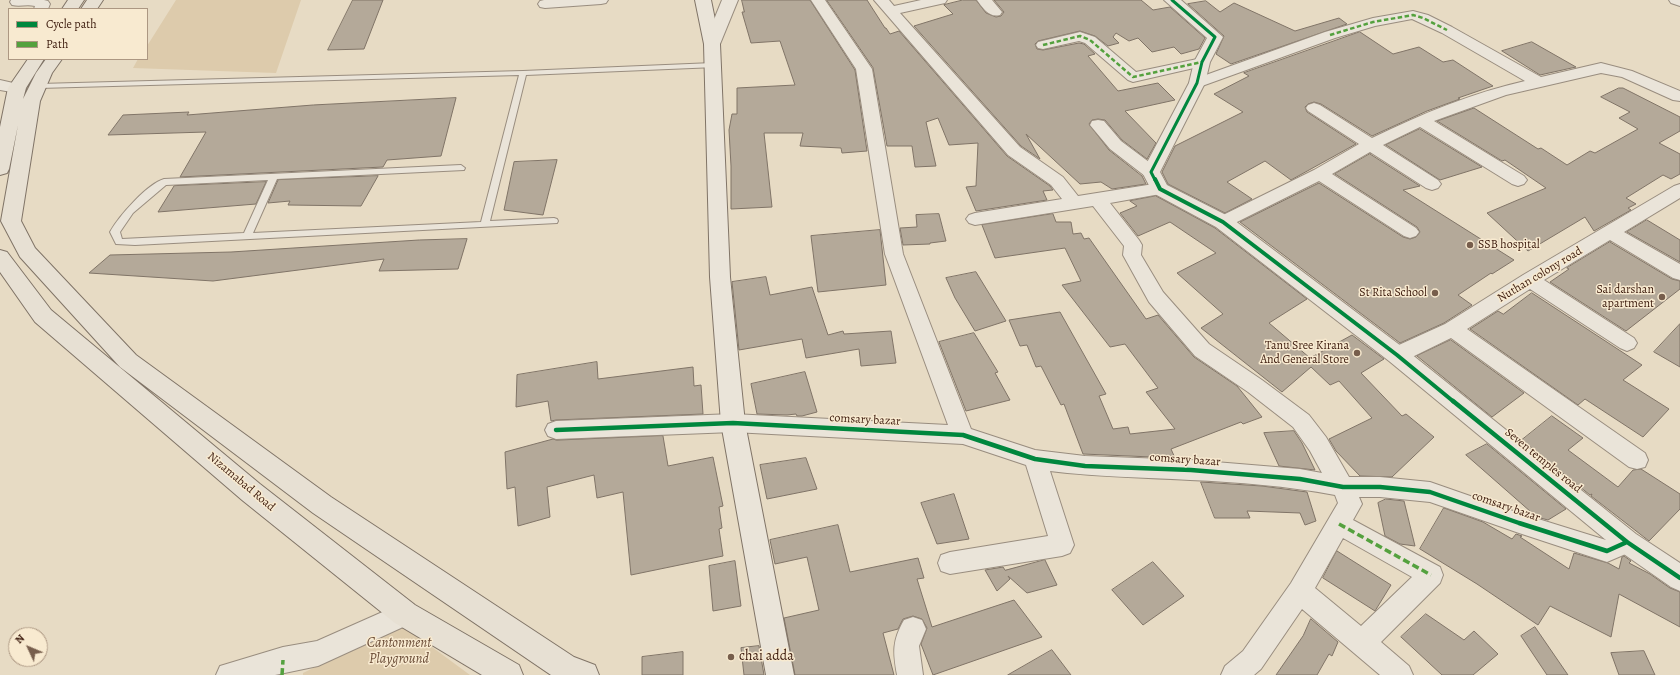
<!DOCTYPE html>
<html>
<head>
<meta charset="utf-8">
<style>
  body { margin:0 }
  #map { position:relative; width:1680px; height:675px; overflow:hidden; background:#e7dbc4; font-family:Alegreya,serif }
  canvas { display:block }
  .legend { position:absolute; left:8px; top:8px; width:140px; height:52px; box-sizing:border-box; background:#f8ead0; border:1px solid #ac9782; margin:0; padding:5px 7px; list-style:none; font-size:12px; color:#3b1a0c }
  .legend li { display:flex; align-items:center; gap:8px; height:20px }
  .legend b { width:20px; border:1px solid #ac9782 }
  .north { position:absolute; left:8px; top:627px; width:40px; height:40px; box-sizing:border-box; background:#f8ead0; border:1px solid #ac9782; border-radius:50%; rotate:314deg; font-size:11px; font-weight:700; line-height:16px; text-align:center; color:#3b1a0c }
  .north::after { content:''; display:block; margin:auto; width:14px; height:18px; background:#775e4c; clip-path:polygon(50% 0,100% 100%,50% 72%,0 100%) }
</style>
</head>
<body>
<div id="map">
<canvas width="1680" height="675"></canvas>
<ul class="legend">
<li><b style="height:5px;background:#00873e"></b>Cycle path</li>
<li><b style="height:5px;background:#54a13e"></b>Path</li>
</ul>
<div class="north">N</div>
</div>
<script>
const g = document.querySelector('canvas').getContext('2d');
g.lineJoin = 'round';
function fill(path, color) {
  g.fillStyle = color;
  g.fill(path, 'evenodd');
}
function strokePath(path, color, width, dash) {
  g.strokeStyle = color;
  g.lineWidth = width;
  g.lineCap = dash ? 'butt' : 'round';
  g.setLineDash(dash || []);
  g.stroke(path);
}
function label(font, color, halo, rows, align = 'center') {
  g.font = font + ' Alegreya,serif';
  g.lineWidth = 3;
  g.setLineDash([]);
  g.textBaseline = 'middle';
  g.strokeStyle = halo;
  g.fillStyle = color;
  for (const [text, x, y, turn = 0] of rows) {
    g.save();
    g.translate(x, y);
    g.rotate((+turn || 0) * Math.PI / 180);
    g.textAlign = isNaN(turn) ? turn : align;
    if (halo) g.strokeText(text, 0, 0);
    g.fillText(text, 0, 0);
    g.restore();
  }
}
fill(new Path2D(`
  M 176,0 L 301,0 L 276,73 L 133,68 L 138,59 L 147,59 L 147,46 Z
  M 402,625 L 470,675 L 303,675 L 303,673 Z`), '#ddcbac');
const building = new Path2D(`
  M 353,0 L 383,0 L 364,49 L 328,50 Z
  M 742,0 L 810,0 L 855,70 L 867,151 L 842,153 L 841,148 L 800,146 L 803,133 L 764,133 L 772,207 L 731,209 L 731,166 L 729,130 L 732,114 L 737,114 L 737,88 L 795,85 L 780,41 L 751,43 L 742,12 L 744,12 Z
  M 827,0 L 867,0 L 885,28 L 886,28 L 890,34 L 899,31 L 1007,156 L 1050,186 L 1053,190 L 1043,191 L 1047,200 L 976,211 L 966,187 L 976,186 L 978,143 L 949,145 L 938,118 L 926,122 L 936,166 L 915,167 L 912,146 L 887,146 L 873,68 Z
  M 963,0 L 976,0 L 986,13 L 996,17 L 1001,16 L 1004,12 L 994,0 L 1141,0 L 1153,10 L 1170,7 L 1205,38 L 1199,49 L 1181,54 L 1174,47 L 1152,52 L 1138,38 L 1129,41 L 1116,33 L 1113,37 L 1119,43 L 1108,46 L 1095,36 L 1080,31 L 1038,41 L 1035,44 L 1037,49 L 1043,50 L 1079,43 L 1084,44 L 1095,54 L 1088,56 L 1118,91 L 1158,83 L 1175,100 L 1125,111 L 1156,143 L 1147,159 L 1122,140 L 1105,120 L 1098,119 L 1092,120 L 1089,124 L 1109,150 L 1142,176 L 1146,184 L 1112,189 L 1101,182 L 1080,184 L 1026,134 L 1040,159 L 1021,146 L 914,26 L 953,14 L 944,5 Z
  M 1206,1 L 1220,12 L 1234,3 L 1295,31 L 1339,18 L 1347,24 L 1231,64 L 1216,54 L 1224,36 L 1188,4 Z
  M 1360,32 L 1393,54 L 1419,47 L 1443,62 L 1453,60 L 1493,86 L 1458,98 L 1460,99 L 1427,111 L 1372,136 L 1321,104 L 1314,102 L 1308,104 L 1305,107 L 1307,112 L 1356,144 L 1291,180 L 1265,161 L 1227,182 L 1252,199 L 1225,213 L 1168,184 L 1162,172 L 1175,146 L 1243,112 L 1214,94 L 1249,76 L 1244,73 Z
  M 1532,42 L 1576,67 L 1540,75 L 1502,51 Z
  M 1619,88 L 1623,88 L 1680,117 L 1680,131 L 1659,143 L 1680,154 L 1680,174 L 1671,179 L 1663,175 L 1626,198 L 1636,204 L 1628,208 L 1631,210 L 1594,231 L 1585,217 L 1528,251 L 1487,213 L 1546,188 L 1505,160 L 1502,161 L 1437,121 L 1474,108 L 1538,149 L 1541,148 L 1567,165 L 1590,151 L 1595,153 L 1638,129 L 1619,118 L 1630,112 L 1601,97 Z
  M 456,98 L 441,156 L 387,160 L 383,167 L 180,177 L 206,132 L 108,135 L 123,115 L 189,112 L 187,115 L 313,105 Z
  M 1420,129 L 1482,167 L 1440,180 L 1386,145 Z
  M 1370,154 L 1420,186 L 1403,190 L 1514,260 L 1492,274 L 1491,273 L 1458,295 L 1472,305 L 1444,323 L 1400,343 L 1240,222 L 1319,183 L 1403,237 L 1410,239 L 1416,237 L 1420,232 L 1417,227 L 1335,174 Z
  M 557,160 L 543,215 L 504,210 L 514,162 Z
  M 378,176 L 361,206 L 288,205 L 290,201 L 268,203 L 278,180 Z
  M 266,182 L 256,204 L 158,212 L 174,186 Z
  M 1156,196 L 1215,228 L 1307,299 L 1269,323 L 1310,358 L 1352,335 L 1384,359 L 1361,373 L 1402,416 L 1406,414 L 1434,437 L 1392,477 L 1360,476 L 1336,451 L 1329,439 L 1372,418 L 1339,381 L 1330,385 L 1311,367 L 1282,392 L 1201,328 L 1223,314 L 1177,273 L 1216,253 L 1170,222 L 1138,236 L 1120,213 L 1137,206 L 1130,201 Z
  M 939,214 L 946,241 L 930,243 L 930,244 L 903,245 L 900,228 L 917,227 L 916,215 Z
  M 1053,214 L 1056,222 L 1071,222 L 1073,234 L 1081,233 L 1084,239 L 1089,238 L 1146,319 L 1158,315 L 1194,357 L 1237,386 L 1262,417 L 1243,424 L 1241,422 L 1171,449 L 1175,458 L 1083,454 L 1064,404 L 1061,405 L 1041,366 L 1036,367 L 1027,345 L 1020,346 L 1009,320 L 1060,312 L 1106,394 L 1099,396 L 1113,429 L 1128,427 L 1130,434 L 1175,429 L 1146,392 L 1158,388 L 1125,344 L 1110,347 L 1062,285 L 1081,281 L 1065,248 L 995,258 L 982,225 Z
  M 1647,220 L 1680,240 L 1680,262 L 1627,232 Z
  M 880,230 L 886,285 L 818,292 L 811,236 Z
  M 467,239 L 458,269 L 379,271 L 384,259 L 213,281 L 89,273 L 110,255 L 231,252 L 419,240 Z
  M 1610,242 L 1672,279 L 1680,281 L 1680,289 L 1626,331 L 1550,282 L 1569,269 L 1567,268 Z
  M 976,272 L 1006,321 L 975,331 L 955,298 L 946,278 Z
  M 766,277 L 770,295 L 812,287 L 828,335 L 843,331 L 844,334 L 891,331 L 896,363 L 861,366 L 859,349 L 806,358 L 802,339 L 739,350 L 732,282 Z
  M 1532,293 L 1642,365 L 1623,380 L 1669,409 L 1643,437 L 1585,399 L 1578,405 L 1470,329 L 1498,311 L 1503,314 Z
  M 1680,324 L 1680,367 L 1654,352 Z
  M 974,333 L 998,372 L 995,373 L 1010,400 L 966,411 L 939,342 Z
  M 1451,340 L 1524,393 L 1492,417 L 1417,356 Z
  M 597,362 L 598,379 L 693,367 L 694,386 L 701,385 L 703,414 L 556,420 L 551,421 L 548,401 L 516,407 L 517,375 Z
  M 805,372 L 817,412 L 802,416 L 797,416 L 796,414 L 787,415 L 757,414 L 751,384 Z
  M 1552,416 L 1583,438 L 1568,450 L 1618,487 L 1633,470 L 1641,469 L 1680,494 L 1680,509 L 1649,541 L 1591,496 L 1592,494 L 1590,495 L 1522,440 Z
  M 1294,431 L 1302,443 L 1315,470 L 1279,466 L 1264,433 Z
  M 663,436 L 668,466 L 713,457 L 723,506 L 719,507 L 722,528 L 719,529 L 723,556 L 631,575 L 623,492 L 597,498 L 594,475 L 547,487 L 550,517 L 518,526 L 515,487 L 507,489 L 505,452 L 553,439 L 556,440 Z
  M 1487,444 L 1566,509 L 1548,520 L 1529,515 L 1531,512 L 1466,455 Z
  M 806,458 L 817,489 L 767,499 L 760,465 Z
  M 1201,482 L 1262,486 L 1307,492 L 1316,521 L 1305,525 L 1300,513 L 1247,511 L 1250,518 L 1215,518 Z
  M 954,494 L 969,539 L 937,544 L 921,503 Z
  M 1386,499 L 1404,501 L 1415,546 L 1400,544 L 1385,536 L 1378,503 Z
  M 1444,508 L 1483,522 L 1512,539 L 1516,534 L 1522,536 L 1520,537 L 1569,569 L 1574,553 L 1608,563 L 1619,569 L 1622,557 L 1624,556 L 1631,561 L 1629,563 L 1650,574 L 1670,588 L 1680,592 L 1680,627 L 1619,594 L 1611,637 L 1550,606 L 1538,625 L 1477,584 L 1420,549 Z
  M 838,525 L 850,572 L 918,558 L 924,578 L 917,579 L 932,627 L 1014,600 L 1042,637 L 933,675 L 921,644 L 927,628 L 922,619 L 913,616 L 903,619 L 898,629 L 883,633 L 894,675 L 795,675 L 784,618 L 819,610 L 807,557 L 775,564 L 770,540 Z
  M 1337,551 L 1391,585 L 1375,611 L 1323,578 Z
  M 1045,560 L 1057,585 L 1027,593 L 1008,576 L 1010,579 L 997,591 L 985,570 L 1003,567 L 1005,570 Z
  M 735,561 L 741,606 L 713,611 L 709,566 Z
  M 1153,562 L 1184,596 L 1143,625 L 1112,590 Z
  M 1426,614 L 1464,640 L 1474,631 L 1498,654 L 1473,675 L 1442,675 L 1401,637 Z
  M 1311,619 L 1338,642 L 1332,656 L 1329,654 L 1317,675 L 1276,675 L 1303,636 Z
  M 1535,627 L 1568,675 L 1547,675 L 1521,636 Z
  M 759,646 L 764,675 L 744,675 L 741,648 Z
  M 1052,650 L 1071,675 L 1008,675 Z
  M 1644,651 L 1655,675 L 1619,675 L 1611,653 Z
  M 683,652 L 683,675 L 642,675 L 642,657 Z`);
fill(building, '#b4a999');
strokePath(building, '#807467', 1);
const service = new Path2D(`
  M 713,63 L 716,63 L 716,67 L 526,75 L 490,221 L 554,218 L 557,219 L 558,221 L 557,223 L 135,245 L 116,244 L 110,232 C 119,216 147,184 164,179 L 461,165 L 465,168 L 464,170 L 277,179 L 253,233 L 481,222 L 519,75 L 39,88 L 35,86 L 39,84 L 523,71 ZM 268,180 L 244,233 L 122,239 L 120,232 L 133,213 L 166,185 Z`);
const minor = new Path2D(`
  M 11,0 L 44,0 L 48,1 L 50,4 L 48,9 L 34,9 L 35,6 C 26,4 20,7 12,5 L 10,2 Z
  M 544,0 L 608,0 L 606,3 L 601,4 L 545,8 L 540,7 L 538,4 L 540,1 Z
  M 811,0 L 825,0 L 872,69 L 903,254 L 971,429 L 1035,450 L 1085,456 L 1191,460 L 1300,469 L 1322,473 L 1310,451 L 1293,427 L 1248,392 L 1195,356 L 1149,302 L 1123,255 L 1124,246 L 1093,206 L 975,225 L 969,223 L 966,219 L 969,215 L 975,213 L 1062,199 L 1051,185 L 1008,155 L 874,0 L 889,0 L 894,6 L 921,0 L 947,0 L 945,3 L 900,13 L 1020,147 L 1063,177 L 1078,196 L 1160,183 L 1166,185 L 1169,189 L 1166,193 L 1110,203 L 1139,240 L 1142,245 L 1141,255 L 1163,292 L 1209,344 L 1262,380 L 1309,415 L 1326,437 L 1349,477 L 1380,477 L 1430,482 L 1519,513 L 1606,540 L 1627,531 L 1635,534 L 1639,542 L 1635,550 L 1607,562 L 1519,533 L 1430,502 L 1380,497 L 1359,497 L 1362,504 L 1353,520 L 1440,567 L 1443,575 L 1440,583 L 1381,642 L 1409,666 L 1413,675 L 1380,675 L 1302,609 L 1261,669 L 1254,675 L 1221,675 L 1225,666 L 1243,651 L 1291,583 L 1338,503 L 1335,495 C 1287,486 1238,482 1190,480 C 1143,477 1096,477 1050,471 L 1074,545 L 1070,553 L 1062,556 L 950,574 L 941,571 L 938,563 L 941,555 L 950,552 L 1048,536 L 1026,465 L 963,444 L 733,432 L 556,439 L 548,436 L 545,430 L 548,424 L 556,421 L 733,414 L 948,425 L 885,254 L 856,69 ZM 1343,538 L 1412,577 L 1361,626 L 1315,588 Z
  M 977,0 L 992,0 L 1002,12 L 1000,15 C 989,18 983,8 977,0 Z
  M 1669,0 L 1680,0 L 1680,6 L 1671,3 Z
  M 1413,11 L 1428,15 L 1452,27 L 1541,77 L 1601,63 L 1632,71 L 1680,91 L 1680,101 L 1673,100 L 1622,77 L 1601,73 L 1506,95 L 1434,121 L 1524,176 L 1527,180 L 1524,184 L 1518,186 L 1512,184 L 1420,127 L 1383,145 L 1438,180 L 1441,184 L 1438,188 L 1432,190 L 1426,188 L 1370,152 L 1332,174 L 1416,228 L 1419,232 L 1416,236 L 1410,238 L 1404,236 L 1319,181 L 1229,226 L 1223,228 L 1217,226 L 1214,222 L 1217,218 L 1314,170 L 1359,144 L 1308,111 L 1306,108 L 1308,105 L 1314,103 L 1320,105 L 1372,138 C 1421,114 1472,93 1525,81 L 1442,33 L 1412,19 L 1375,26 L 1335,38 L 1202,86 L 1197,88 L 1192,86 L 1189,83 L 1192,80 L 1325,32 L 1373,18 Z
  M 1080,32 L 1095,37 L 1136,72 L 1202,58 L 1207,59 L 1209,62 L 1207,65 L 1133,82 L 1128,80 L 1085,43 L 1079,41 L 1043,49 L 1038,48 L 1036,45 L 1038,42 Z
  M 0,80 L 22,85 L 25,88 L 22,91 L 17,93 L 0,90 Z
  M 1098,120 L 1104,121 L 1121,141 L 1157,168 L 1159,172 L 1157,176 L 1151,178 L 1145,176 L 1110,149 L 1090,125 L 1092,121 Z
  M 1680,184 L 1680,198 L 1624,232 L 1680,264 L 1680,280 L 1673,278 L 1610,240 L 1544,280 L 1634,338 L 1637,343 L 1634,348 L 1627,351 L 1620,348 L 1530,289 L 1467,329 L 1645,453 L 1648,460 L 1645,467 L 1637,469 L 1629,467 L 1451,338 L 1404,361 L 1397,363 L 1390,361 L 1387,355 L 1390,349 L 1445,324 L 1523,275 L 1674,186 Z
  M 405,602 L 414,606 L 418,614 L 414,622 L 318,666 L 275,675 L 216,675 L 220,666 L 283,647 L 317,641 Z
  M 913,617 L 922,620 L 926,629 L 919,646 L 923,675 L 897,675 C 893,652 892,641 904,620 Z`);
const tertiary = new Path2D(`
  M 722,0 L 738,0 L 720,44 L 718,47 L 712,49 L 706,47 L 704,44 Z
  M 1164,0 L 1181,0 L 1223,37 L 1210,62 L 1205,83 L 1160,172 L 1167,185 L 1230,217 L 1405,349 L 1636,534 L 1680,563 L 1680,591 L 1671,587 L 1618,550 L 1389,361 L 1216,227 L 1153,193 L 1142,172 L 1189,83 L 1194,62 L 1207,38 Z`);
const secondary = new Path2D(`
  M 695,0 L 711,0 L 720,44 L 730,277 L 745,423 L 794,675 L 766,675 L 721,423 L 710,277 L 704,44 Z`);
const trunk = new Path2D(`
  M 68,0 L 84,0 L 78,9 L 62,9 Z
  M 87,0 L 103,0 L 97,9 L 81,9 Z
  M 28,59 L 44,59 L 26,88 L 23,99 L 36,73 L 46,59 L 62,59 L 52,73 L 40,101 L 21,221 L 35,248 L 136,355 L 331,497 L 574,657 L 595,665 L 599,675 L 551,675 L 313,513 L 120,367 L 20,257 L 1,221 L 18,125 L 9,169 L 7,173 L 0,175 L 0,127 L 8,88 Z
  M 0,250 L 7,252 L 51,310 L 260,484 L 415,605 L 519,665 L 523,675 L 482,675 L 395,623 L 242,500 L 35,322 L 0,272 Z`);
strokePath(service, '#998d7f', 2);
strokePath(minor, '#998d7f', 2);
strokePath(tertiary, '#998d7f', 2);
strokePath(secondary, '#807467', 2);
strokePath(trunk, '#807467', 2);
fill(service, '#eae4d9');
fill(minor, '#eae4d9');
fill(tertiary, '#eae4d9');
fill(secondary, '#eae4d9');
fill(trunk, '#e7e0d3');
strokePath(new Path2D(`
  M 1330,35 L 1373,22 L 1413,15 L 1423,18 L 1447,30
  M 1043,45 L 1080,36 L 1090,40 L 1133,77 L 1202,62`), '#54a13e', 2.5, [4.5, 2.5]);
strokePath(new Path2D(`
  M 1339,524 L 1431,575
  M 282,675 L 283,660`), '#54a13e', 3.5, [7, 3.5]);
strokePath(new Path2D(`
  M 1155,180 L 1151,172 L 1197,83 L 1202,62 L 1215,37 L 1172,0`), '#00873e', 3);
strokePath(new Path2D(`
  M 1155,179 L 1160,189 L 1223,222 L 1397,355 L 1454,402`), '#00873e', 4);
strokePath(new Path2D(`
  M 1453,401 L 1627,542 L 1680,578
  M 556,430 L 733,423 L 963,435 L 1035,459 L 1085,466 L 1191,470 L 1300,479 L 1343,487 L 1380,487 L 1430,492 L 1519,523 L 1607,551 L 1627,542`), '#00873e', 4.5);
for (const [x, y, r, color] of [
  [1470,245,4,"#775e4c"],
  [1435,293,4,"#775e4c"],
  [1662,297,4,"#775e4c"],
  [1357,353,4,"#775e4c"],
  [731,657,4,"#775e4c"]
]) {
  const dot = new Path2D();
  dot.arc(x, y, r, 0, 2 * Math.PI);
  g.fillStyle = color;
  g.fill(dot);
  strokePath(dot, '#f8ead0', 1.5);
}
label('12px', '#3b1a0c', '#f8ead0', [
  ["SSB hospital",1478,245,"left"],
  ["Sai darshan",1654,290],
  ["apartment",1654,304],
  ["St Rita School",1427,293],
  ["Tanu Sree Kirana",1349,346],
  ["And General Store",1349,360]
], 'right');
label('12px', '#3b1a0c', '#f8ead0', [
  ["Nuthan colony road",1540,275,-31],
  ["comsary bazar",865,420,3],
  ["comsary bazar",1185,460,4],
  ["Seven temples road",1543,461,39],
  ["Nizamabad Road",241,482,40],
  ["comsary bazar",1506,507,19]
]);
label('italic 14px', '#694b36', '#f8ead0', [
  ["Cantonment",399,644],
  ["Playground",399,660]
]);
label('14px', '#3b1a0c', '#f8ead0', [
  ["chai adda",739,657]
], 'left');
</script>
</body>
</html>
